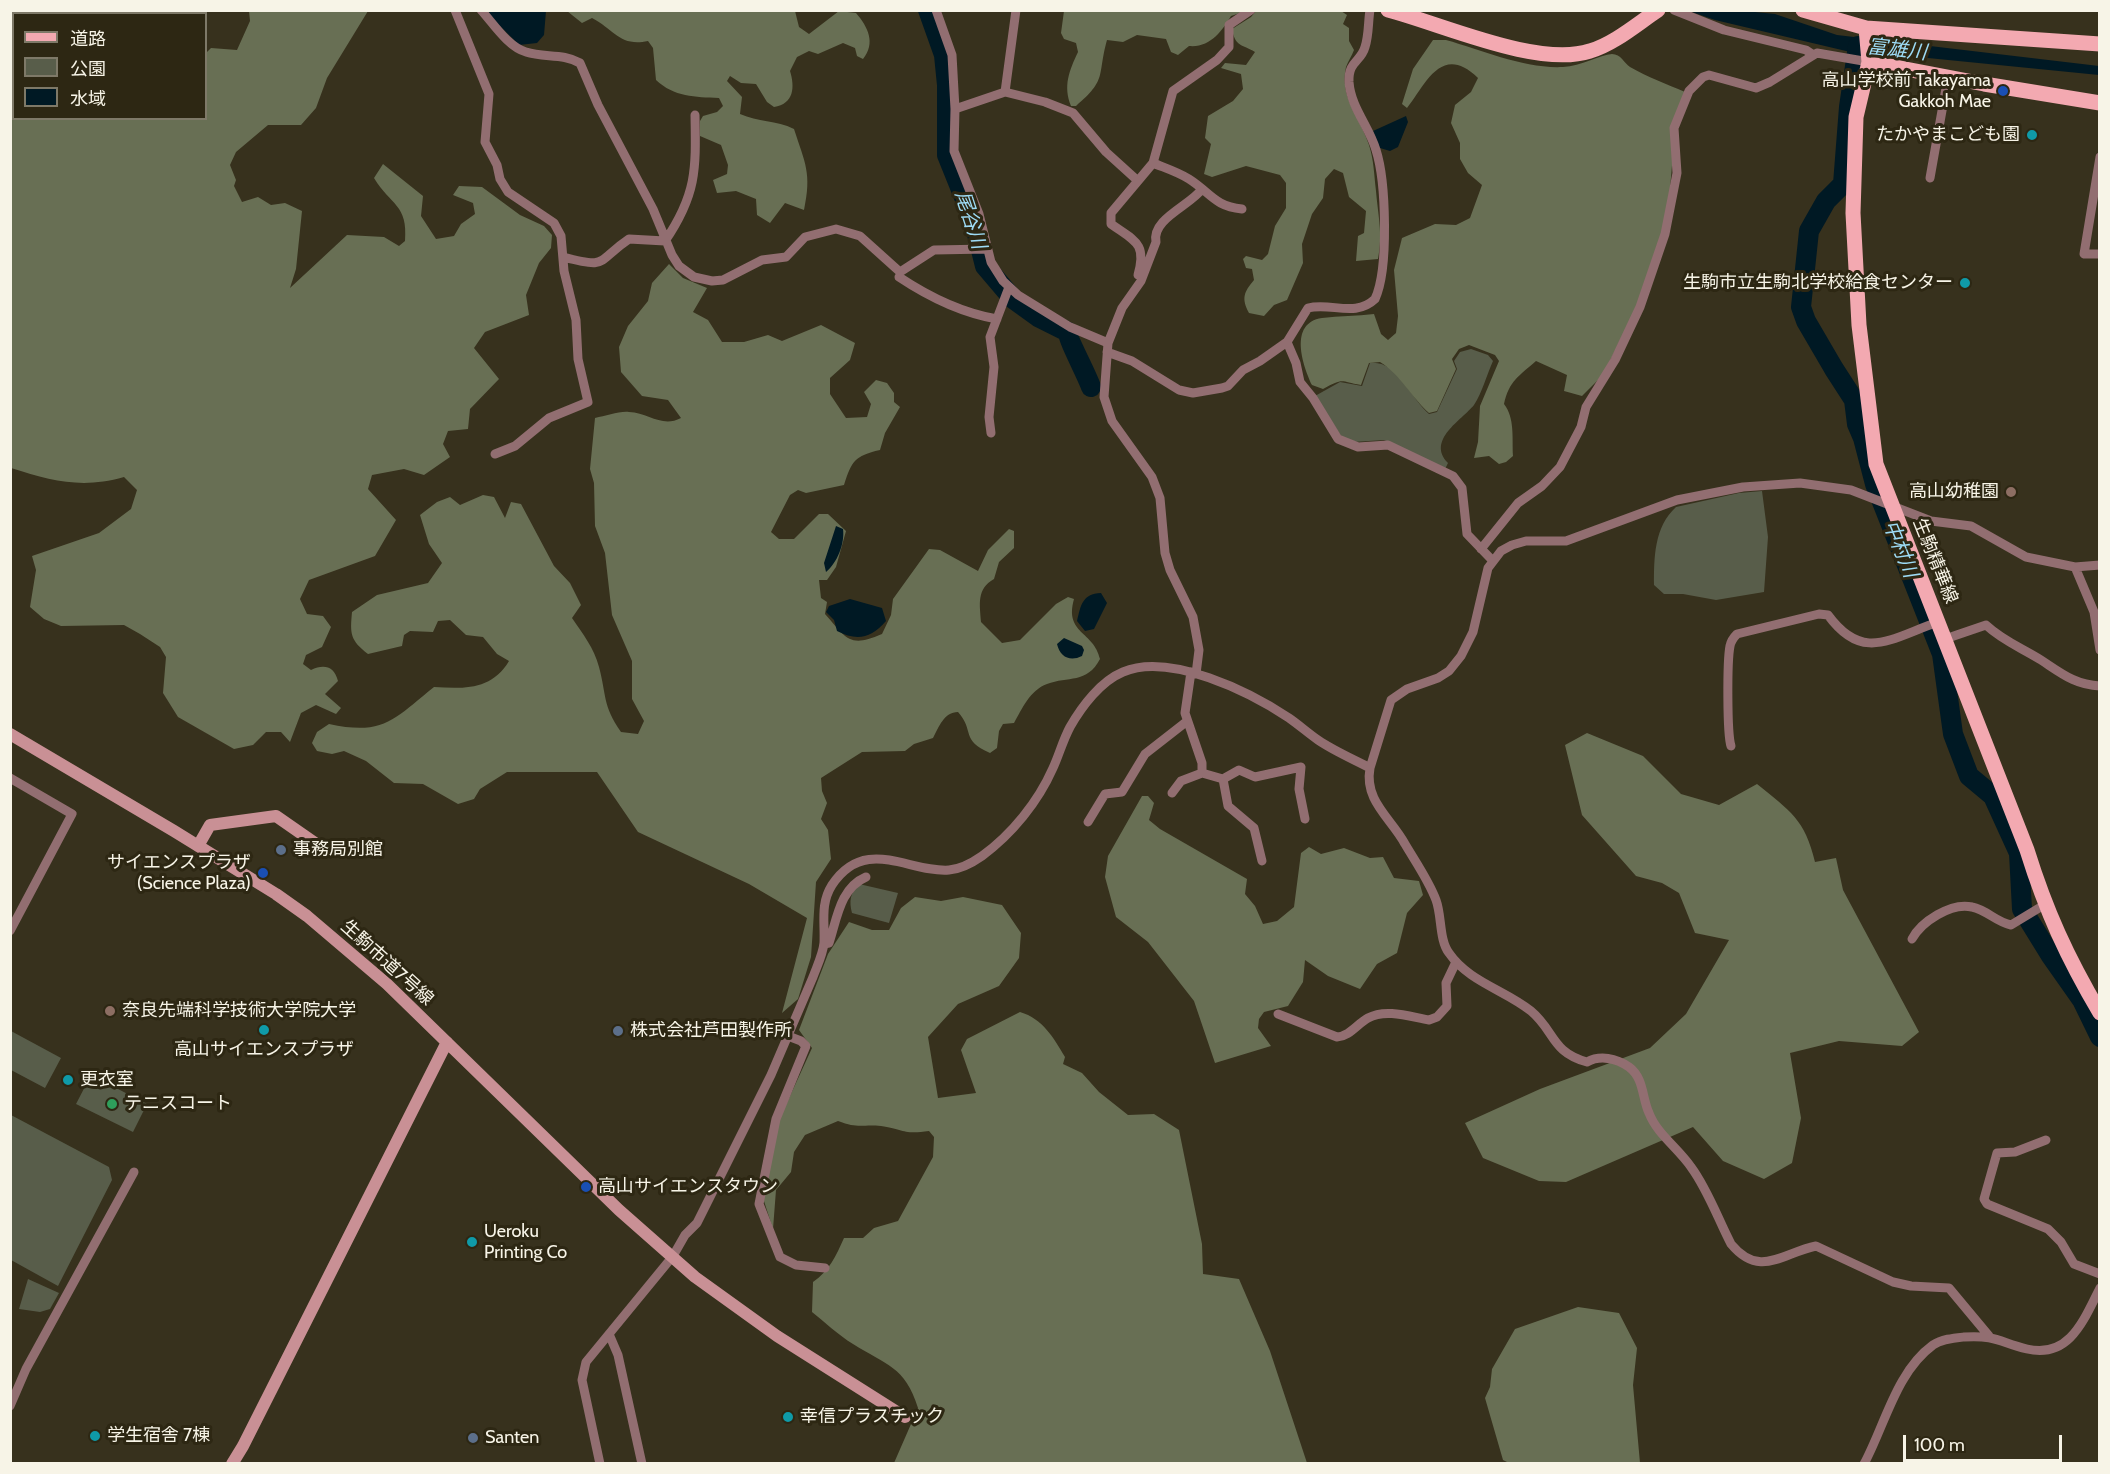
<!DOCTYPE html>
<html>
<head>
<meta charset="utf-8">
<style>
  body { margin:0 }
  #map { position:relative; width:2110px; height:1474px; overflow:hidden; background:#37311d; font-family:Cabin,"Noto Sans JP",sans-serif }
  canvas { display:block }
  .frame { position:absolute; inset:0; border:12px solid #f7f4e7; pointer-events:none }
  .legend { position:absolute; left:12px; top:12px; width:195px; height:108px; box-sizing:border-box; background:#2d2713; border:2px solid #7e7968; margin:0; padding:8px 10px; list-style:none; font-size:18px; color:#f7f4e7 }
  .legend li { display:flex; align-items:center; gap:12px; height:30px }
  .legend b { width:30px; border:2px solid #7e7968 }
  .scale { position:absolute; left:1903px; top:1435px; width:159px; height:27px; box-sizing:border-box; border:3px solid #f7f4e7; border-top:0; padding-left:8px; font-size:18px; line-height:21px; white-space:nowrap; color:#f7f4e7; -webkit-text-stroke:4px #2d2713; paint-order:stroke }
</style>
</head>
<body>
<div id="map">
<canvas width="2110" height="1474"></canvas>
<div class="frame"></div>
<ul class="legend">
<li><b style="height:8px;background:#f3a9b1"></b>道路</li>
<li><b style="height:16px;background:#585d4a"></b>公園</li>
<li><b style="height:16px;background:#001924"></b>水域</li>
</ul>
<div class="scale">100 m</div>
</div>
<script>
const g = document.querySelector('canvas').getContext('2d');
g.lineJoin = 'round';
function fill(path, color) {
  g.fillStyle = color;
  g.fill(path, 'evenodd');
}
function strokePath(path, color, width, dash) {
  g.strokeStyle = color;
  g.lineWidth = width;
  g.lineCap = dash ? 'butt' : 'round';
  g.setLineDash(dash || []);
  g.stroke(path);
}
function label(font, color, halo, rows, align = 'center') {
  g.font = font + ' Cabin,"Noto Sans JP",sans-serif';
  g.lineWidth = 6;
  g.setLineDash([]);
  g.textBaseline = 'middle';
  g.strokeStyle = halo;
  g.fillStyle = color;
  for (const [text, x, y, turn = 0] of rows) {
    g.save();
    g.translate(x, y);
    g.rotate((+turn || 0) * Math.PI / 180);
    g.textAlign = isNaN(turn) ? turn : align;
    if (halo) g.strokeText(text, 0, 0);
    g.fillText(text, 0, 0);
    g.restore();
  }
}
fill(new Path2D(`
  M 1471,349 L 1488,355 L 1493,361 C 1487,374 1482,393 1474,405 C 1462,420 1426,440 1448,463 L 1445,469 L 1384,440 L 1353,442 L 1341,436 L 1315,396 L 1340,382 L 1362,386 L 1370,363 C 1398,360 1410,398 1429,414 L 1437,412 L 1457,369 L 1454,361 L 1460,352 Z
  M 1762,491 L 1768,537 L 1764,592 L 1716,600 L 1683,594 L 1664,594 L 1654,585 C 1654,558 1654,527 1676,507 L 1739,493 Z
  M 859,884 L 898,893 L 889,923 L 852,913 C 849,901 850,893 859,884 Z
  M 11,1031 L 61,1058 L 45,1088 L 11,1070 Z
  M 91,1075 L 147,1104 L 133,1132 L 76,1104 Z
  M 11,1115 L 109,1167 L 112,1180 L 58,1286 L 11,1260 Z
  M 28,1279 L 59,1293 L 50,1309 L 40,1312 L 19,1309 Z`), '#585d4a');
fill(new Path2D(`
  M 249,11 L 368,11 L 327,78 L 316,108 L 301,125 L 268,125 L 236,152 L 230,165 L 236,180 L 234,186 L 242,202 L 258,197 L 271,205 L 285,203 L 302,211 L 296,269 L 290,288 L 347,235 L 384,237 L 399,246 L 405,241 C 408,204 391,206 374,178 L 383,164 L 423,196 L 421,216 L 436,239 L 454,236 L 461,224 L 475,214 L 473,203 L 453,195 L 459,186 L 482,187 L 520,215 L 544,226 L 552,235 L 551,248 L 539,263 L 526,295 L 529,315 L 485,332 L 474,348 L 499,379 L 470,409 L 468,429 L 448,431 L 443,444 L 450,457 L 424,475 L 404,469 L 372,475 L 368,489 L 396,520 L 375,556 L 309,580 L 300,599 L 307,614 L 323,616 L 331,627 L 322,647 L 306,655 L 303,664 L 311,670 C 324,664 334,666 338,681 L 325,694 L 341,708 L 336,714 L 316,705 L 301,713 L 290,742 L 281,732 L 266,732 L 253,745 L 234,749 L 178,717 L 163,693 L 166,657 L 160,647 L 140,634 L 124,625 L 61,626 L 44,619 L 30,607 L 36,570 L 32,556 L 99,533 L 131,509 L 137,490 L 124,477 C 82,489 52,481 11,468 L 10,84 L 13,85 L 14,118 L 206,118 L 206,53 L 211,48 L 237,50 L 250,21 Z
  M 567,11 L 795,11 L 799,27 L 809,34 L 839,11 L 856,13 C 868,27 876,43 863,59 L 857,56 L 855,48 L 843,43 L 818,54 L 809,51 L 797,57 L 790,71 C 795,87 794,104 774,107 L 767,102 L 756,84 L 741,83 L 730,76 L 727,81 L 742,97 L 740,114 C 758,122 776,120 794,129 C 805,163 812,173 804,210 L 785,203 L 770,223 L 757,215 L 756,199 L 736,191 L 717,193 L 713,180 L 727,174 L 728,165 L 721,145 L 700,136 L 700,121 L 703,116 L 717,112 L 723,106 L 719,98 C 695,97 674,97 656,80 L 653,48 L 648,41 C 620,47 615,30 592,18 L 582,23 Z
  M 1064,11 L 1246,11 L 1231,16 C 1222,31 1210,48 1189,46 L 1178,55 L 1171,52 L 1166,39 L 1137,35 L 1123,42 L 1107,40 C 1097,76 1108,79 1076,106 L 1071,106 C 1063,86 1069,71 1078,52 L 1076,43 L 1064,39 L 1061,33 Z
  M 1256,11 L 1341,11 L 1347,15 L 1343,24 L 1349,28 L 1349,41 L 1354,50 C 1352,56 1348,61 1346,67 C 1339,97 1361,119 1369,145 C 1374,161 1374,174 1376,191 C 1378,216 1383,233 1378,259 L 1356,261 L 1358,236 L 1364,233 L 1366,211 L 1349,197 L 1343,173 L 1334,169 L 1325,179 L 1323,198 L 1312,214 L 1302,244 L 1303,263 L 1287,300 L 1274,305 L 1264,316 L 1249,313 C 1241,298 1244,292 1254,280 L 1252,269 L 1246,268 L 1243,259 L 1246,256 L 1262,260 L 1268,254 L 1275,226 L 1286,208 L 1286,183 L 1280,175 L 1246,166 L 1212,177 L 1204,174 L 1211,144 L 1205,138 L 1208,116 L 1233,101 L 1243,89 L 1241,74 L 1221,68 L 1225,63 L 1246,65 L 1255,52 C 1242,44 1235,47 1232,29 L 1251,17 Z
  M 1433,40 L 1446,40 C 1482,50 1525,69 1563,67 C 1581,66 1600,55 1612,54 C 1621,54 1624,63 1630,67 C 1647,77 1667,84 1685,92 L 1676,118 L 1668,213 L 1640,300 L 1603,375 L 1582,396 L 1564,391 L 1567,375 L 1536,361 C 1519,376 1509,381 1504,404 C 1515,418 1512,438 1513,456 L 1506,462 L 1499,464 L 1489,456 L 1474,458 L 1478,442 L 1480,406 L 1499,361 L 1495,355 L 1469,345 L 1459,349 L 1452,359 L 1456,369 L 1437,411 L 1429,413 C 1411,397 1401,375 1380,362 L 1369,363 L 1361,385 C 1340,382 1345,377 1323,389 L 1312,385 C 1303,366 1288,323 1322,318 C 1339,316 1357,316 1374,314 L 1381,334 L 1388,340 L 1396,333 L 1398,316 L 1394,270 L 1402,238 L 1435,224 L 1456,225 L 1470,218 L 1482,185 L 1468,173 L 1460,159 L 1460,143 L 1451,123 L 1455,105 L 1471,92 L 1478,78 C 1441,42 1425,86 1407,108 L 1402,104 L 1413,69 Z
  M 669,264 L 683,278 L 707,288 L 693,312 L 708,320 L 722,342 L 744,342 L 768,335 L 782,341 L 821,325 L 855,343 L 850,360 L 830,378 L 830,394 L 846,418 L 867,417 L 871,404 L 864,392 L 876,380 L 887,383 L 894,393 L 894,402 L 900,407 L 885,433 L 880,450 C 854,456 852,461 844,485 L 806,493 L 798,490 L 790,495 L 771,532 L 779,539 L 794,539 L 819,514 L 828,514 L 846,531 L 836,567 L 827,580 L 819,580 L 821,598 L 827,602 L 825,614 C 846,637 848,649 882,634 L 891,615 L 893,599 L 929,549 L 940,550 L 978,571 L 988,550 L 1009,529 L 1014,531 L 1014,548 L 999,562 L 994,579 C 976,589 980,605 981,622 L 1002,643 L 1020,640 L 1056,604 L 1068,597 L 1074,599 C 1064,634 1094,631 1100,659 C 1087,684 1068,676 1047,684 C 1030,690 1022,709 1014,723 L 1003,724 L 999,731 L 997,748 L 990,753 C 960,740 975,731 958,712 C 944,712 939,727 933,738 L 914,744 L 905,751 L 862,752 L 821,778 L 822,791 L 827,803 L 821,819 L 828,830 L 831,859 L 816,882 L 811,957 L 798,999 L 782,1013 L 807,918 L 749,884 L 638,832 L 597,772 L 507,772 L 480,789 L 474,799 L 458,804 L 423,784 L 394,783 L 366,761 L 344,751 L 332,754 L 317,751 L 312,743 L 317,732 L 329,724 C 384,736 394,719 434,687 C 464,689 492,690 509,661 L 497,654 L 483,637 L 466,635 L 450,620 L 438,621 L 433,632 L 410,631 L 404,635 L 402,646 L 368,654 C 350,640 350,634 352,612 L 377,595 L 428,583 L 442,563 L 429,544 L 420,515 L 437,502 L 450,497 L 460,505 L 483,495 L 494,497 L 505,518 L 511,502 L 521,504 L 554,566 L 570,583 L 581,605 L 572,618 C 583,634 594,648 599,667 C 607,697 602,704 621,732 L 638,734 L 644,721 L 632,699 L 632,661 L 612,615 L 605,553 L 595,526 L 594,483 L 590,469 L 595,418 C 606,416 619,411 629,412 C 649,413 662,428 681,418 L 668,400 L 642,396 L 621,372 L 619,347 L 628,326 L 648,301 L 652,283 Z
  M 1587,733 L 1643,756 L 1681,794 L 1719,805 L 1757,784 C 1790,811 1805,819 1815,862 L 1836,858 L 1843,890 L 1919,1032 L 1902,1046 L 1839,1041 L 1790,1053 L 1801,1118 L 1792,1163 L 1764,1179 L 1723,1161 L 1693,1127 L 1566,1182 L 1539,1181 L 1483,1158 L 1465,1123 L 1540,1089 L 1650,1048 L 1686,1014 L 1729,940 L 1695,933 L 1679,893 L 1662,883 L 1636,876 L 1582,815 L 1565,745 Z
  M 1142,796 L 1148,796 L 1154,803 L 1149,820 L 1160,829 L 1247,879 L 1245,894 L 1255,906 L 1263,924 L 1277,921 L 1294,907 L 1301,853 L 1309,847 L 1321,854 L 1344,848 L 1370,858 L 1383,857 L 1394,878 L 1419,881 L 1423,895 L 1407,913 L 1397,953 L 1377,964 L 1360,989 L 1328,976 L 1305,960 L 1303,982 L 1288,1006 L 1264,1012 L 1259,1019 L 1258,1028 L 1271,1046 L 1215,1063 L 1194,1001 L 1148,942 L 1116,917 L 1105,877 L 1108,856 Z
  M 915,897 L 941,901 L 963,897 L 1002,905 L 1021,933 L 1019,958 L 999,986 L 958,1004 L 928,1037 L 938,1098 L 976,1093 L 961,1050 L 967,1039 L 1020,1012 C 1043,1019 1053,1037 1065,1057 L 1063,1064 L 1082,1073 L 1099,1092 L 1128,1115 L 1154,1114 L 1179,1130 L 1202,1244 L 1203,1274 L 1239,1279 L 1270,1351 L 1307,1463 L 894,1463 L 918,1408 C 905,1366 886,1365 853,1344 C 838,1335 825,1322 812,1312 L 813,1282 C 829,1271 836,1256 844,1238 L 863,1238 L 874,1228 L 898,1221 L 933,1157 L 934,1137 L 929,1131 C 903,1135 903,1129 881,1126 C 862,1124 859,1129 838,1121 L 805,1135 L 794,1152 L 791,1172 L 776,1190 L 773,1229 L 763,1198 L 779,1120 L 812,1048 L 799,1030 L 828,954 L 849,922 L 872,930 L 889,930 L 901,908 Z
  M 1578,1307 L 1619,1313 L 1637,1348 L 1633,1385 L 1640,1463 L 1511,1464 L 1503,1460 L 1485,1398 L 1490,1387 L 1492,1369 L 1515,1329 Z`), '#686f54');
fill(new Path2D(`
  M 1735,10 L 1775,14 L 1837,35 L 2099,66 L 2099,75 L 1928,58 L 1885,50 L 1863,55 L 1715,20 L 1689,11 Z
  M 485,11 L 546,11 L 544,35 L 537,43 L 519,45 Z
  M 1406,116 L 1408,122 L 1398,147 L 1390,151 L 1380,148 L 1373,131 Z
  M 836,526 L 843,529 C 845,544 837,563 826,572 L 824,563 Z
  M 1101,593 L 1107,603 L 1094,629 L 1085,631 L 1077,621 C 1081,605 1082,594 1101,593 Z
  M 850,599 L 882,608 L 886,621 C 871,639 856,641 837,631 L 834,620 L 826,612 L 829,606 Z
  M 1064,638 L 1082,646 L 1084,650 L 1082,656 C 1070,662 1060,657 1057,644 Z`), '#001924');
strokePath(new Path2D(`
  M 928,10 L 944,55 L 947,85 L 947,155 L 974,222 L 985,266 L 1013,299 L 1038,317 L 1068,332 C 1067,338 1087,375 1091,387
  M 1858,46 L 1849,107 L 1843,184 L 1826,201 L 1809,231 L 1801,307 L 1806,321 L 1834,369 L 1854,400 L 1857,424 L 1863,438 L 1875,484 L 1942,654 L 1953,734 L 1969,776 L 1993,796 L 2019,853 L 2022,909 L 2051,956 L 2082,1000 L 2100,1037`), '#001924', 20);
strokePath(new Path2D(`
  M 455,10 L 489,94 L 485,142 L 497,165 L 500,179 L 508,192 L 554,223 L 561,236 L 564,271 L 576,320 L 578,359 L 588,402 L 549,418 L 515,446 L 495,454
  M 481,10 C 493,23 508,47 526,52 C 544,58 563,53 580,63 L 598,105 L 653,209 L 672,255 L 679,266 L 694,277 L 712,281 L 723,280 L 762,260 L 786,257 L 805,237 L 836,229 L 860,236 L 900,272 L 934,250 L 987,249
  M 936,10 L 952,55 L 955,109 L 1005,92 L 1016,10
  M 1674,10 L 1724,30 L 1806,50 L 1812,54
  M 161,14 L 161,10
  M 10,77 L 14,79
  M 1005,92 L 1045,102 L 1073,113 L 1106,152 L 1138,181
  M 955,109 L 954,151 L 979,214 L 991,262 L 1003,281 L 1018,295 L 1070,327 L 1108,343
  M 2100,157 L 2084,254 L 2100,254
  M 1153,163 C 1165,168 1178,172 1189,179 C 1211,193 1214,206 1242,209
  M 1930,178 L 1948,77
  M 563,257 C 609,269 595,262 629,239 L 665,241 C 697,194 696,169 695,115
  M 1138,275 C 1147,243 1135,241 1111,224 L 1111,213 L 1153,163 L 1173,91 L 1217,60 L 1229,47 L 1229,25 L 1251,10
  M 899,277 C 929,297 962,313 997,319
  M 1287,342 L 1296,363 L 1300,382 L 1313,398 L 1338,439 L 1358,447 L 1388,445 L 1453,476 L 1462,488 L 1467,534 L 1493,561
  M 1107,352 L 1132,361 L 1179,390 L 1193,393 L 1222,388 L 1228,386 L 1243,370 L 1260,361 L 1287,342 L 1308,308 C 1331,302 1355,318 1375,299 C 1389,269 1386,181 1376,150 C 1369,126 1351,108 1349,82 C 1348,61 1361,62 1365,47 C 1369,35 1368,22 1370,10
  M 991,433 L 989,417 L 994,367 L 990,337 L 1009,287
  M 1481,549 L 1518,503 L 1542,486 L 1560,467 L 1581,427 L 1586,407 L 1615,360 L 1640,307 L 1665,234 L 1677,173 L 1674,128 L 1689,91 L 1703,77 L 1709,75 L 1756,88 L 1770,82 L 1817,53 L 1869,62
  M 2075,567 L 2100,565
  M 1945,639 L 1986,625 C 2003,641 2022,648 2041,660 C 2061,673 2075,685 2100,686
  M 1191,672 L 1185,713 L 1202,763 L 1202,773 L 1223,779 L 1239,770 L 1255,777 L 1301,767 L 1299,789 L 1305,819
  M 1196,674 L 1199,650 L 1193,617 L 1170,570 L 1165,553 L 1160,498 L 1152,477 L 1112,421 L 1104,397 L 1108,343 L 1122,308 L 1141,281 L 1156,242 C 1151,219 1191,205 1202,189
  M 1731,746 C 1727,734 1727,661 1730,646 C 1731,641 1733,638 1737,634 L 1819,614 L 1828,615 C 1863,663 1891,638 1938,622
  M 1370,768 C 1364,801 1391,818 1405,844 C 1415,861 1429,881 1436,900 C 1442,916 1439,940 1449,953 C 1469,982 1505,990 1531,1011 C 1555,1031 1551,1052 1587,1062 C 1600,1055 1616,1058 1629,1067 C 1644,1078 1642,1098 1649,1113 C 1657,1134 1678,1148 1691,1167 C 1708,1190 1718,1219 1731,1244 C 1760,1279 1782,1253 1816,1246 L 1893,1282 L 1911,1286 L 1949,1288 L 1989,1336
  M 10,778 L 72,814 L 10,931
  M 1223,779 L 1228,806 L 1254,828 L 1262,861
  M 1172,793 L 1181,781 L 1202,773
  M 1088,822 L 1105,794 L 1122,792 L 1145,754 L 1186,722
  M 1912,939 C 1921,922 1951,902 1972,907 C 1987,910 1996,922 2011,925 L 2044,905
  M 824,944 L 829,943 C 837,919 840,888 866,877
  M 1278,1014 L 1337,1037 C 1350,1036 1357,1024 1368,1018 C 1386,1008 1411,1017 1429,1020 L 1437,1017 L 1447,1006 L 1446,983 L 1456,962
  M 788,1036 L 801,1041 L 806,1046 L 776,1119 L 759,1204 L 780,1257 L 796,1265 L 825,1268
  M 2046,1140 L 2015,1152 L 1997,1153 L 1984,1199 L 1987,1204 L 2048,1229 L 2061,1242 L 2074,1264 L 2100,1274
  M 609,1334 L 618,1355 L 642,1464
  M 10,1406 L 26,1369 L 134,1172
  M 600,1464 L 582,1380 L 586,1362 L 673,1256 L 685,1235 L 697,1223 L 771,1075 L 813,977 C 817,966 823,954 824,943 C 825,922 820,904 832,885 C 865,835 909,873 949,870 C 962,869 972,863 982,856 C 1012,834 1038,802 1053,768 C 1059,755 1063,740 1070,727 C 1082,706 1101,681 1123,672 C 1170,652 1250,692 1289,718 C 1299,725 1308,733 1318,740 C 1334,751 1353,759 1370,768 L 1391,700 L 1407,689 L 1438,678 L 1449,671 L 1461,656 L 1473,632 L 1488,568 L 1501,551 L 1512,545 L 1526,541 L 1566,541 L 1677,500 L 1743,487 L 1800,483 L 1851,490 L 1931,521 L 1971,526 L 2026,557 L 2075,567 L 2094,612 L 2100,650
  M 1864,1464 C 1885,1425 1896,1372 1933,1345 C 1942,1339 1954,1338 1964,1337 C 1996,1335 1999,1342 2027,1349 C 2070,1359 2084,1319 2100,1288`), '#926e71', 9);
strokePath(new Path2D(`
  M 10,734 L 174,831 L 276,894 L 307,916 L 387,984 L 619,1210 L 695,1277 L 777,1336 L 905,1417
  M 198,846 L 210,825 L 276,816 L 322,848
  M 232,1464 L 243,1446 L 447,1042`), '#c99095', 12);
strokePath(new Path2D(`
  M 1388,10 C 1442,24 1538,68 1590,51 C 1614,44 1637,24 1658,10
  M 1803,10 L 1866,28 L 2100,44
  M 1866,28 L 1869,62 L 1856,117 L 1853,213 L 1859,325 L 1876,464 L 2027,850 C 2046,911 2067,957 2100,1013
  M 1869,62 L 1984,84 L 2100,103`), '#f3a9b1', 15);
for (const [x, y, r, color] of [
  [2003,91,6,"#1a4fb4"],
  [2032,135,6,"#0f9aa8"],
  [1965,283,6,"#0f9aa8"],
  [2011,492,6,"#8d6e63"],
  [281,850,6,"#5c6f8a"],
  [263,873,6,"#1a4fb4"],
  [110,1011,6,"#8d6e63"],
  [264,1030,6,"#0f9aa8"],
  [618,1031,6,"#5c6f8a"],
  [68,1080,6,"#0f9aa8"],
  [112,1104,6,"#2e9e5b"],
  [586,1187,6,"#1a4fb4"],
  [472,1242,6,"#0f9aa8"],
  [788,1417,6,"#0f9aa8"],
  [95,1436,6,"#0f9aa8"],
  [473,1438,6,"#5c6f8a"]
]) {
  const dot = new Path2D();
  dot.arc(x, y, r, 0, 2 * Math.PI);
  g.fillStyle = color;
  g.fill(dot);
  strokePath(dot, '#2d2713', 2);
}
label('18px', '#f7f4e7', '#2d2713', [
  ["高山学校前 Takayama",1991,81,"right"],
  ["Gakkoh Mae",1991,102,"right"],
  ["たかやまこども園",2020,135,"right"],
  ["生駒市立生駒北学校給食センター",1953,283,"right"],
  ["高山幼稚園",1999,492,"right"],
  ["事務局別館",293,850],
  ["サイエンスプラザ",251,863,"right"],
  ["(Science Plaza)",251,884,"right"],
  ["奈良先端科学技術大学院大学",122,1011],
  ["株式会社芦田製作所",630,1031],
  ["高山サイエンスプラザ",264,1050,"center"],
  ["更衣室",80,1080],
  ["テニスコート",124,1104],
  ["高山サイエンスタウン",598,1187],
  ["Ueroku",484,1232],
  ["Printing Co",484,1253],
  ["幸信プラスチック",800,1417],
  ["学生宿舎 7棟",107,1436],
  ["Santen",485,1438]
], 'left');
label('18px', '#f7f4e7', '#2d2713', [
  ["生駒精華線",1935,561,68],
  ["生駒市道7号線",387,963,42]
]);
label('italic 20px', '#9ddbf5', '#2d2713', [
  ["富雄川",1897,50,6],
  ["尾谷川",970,220,72],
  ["中村川",1900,549,68]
]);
</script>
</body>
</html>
